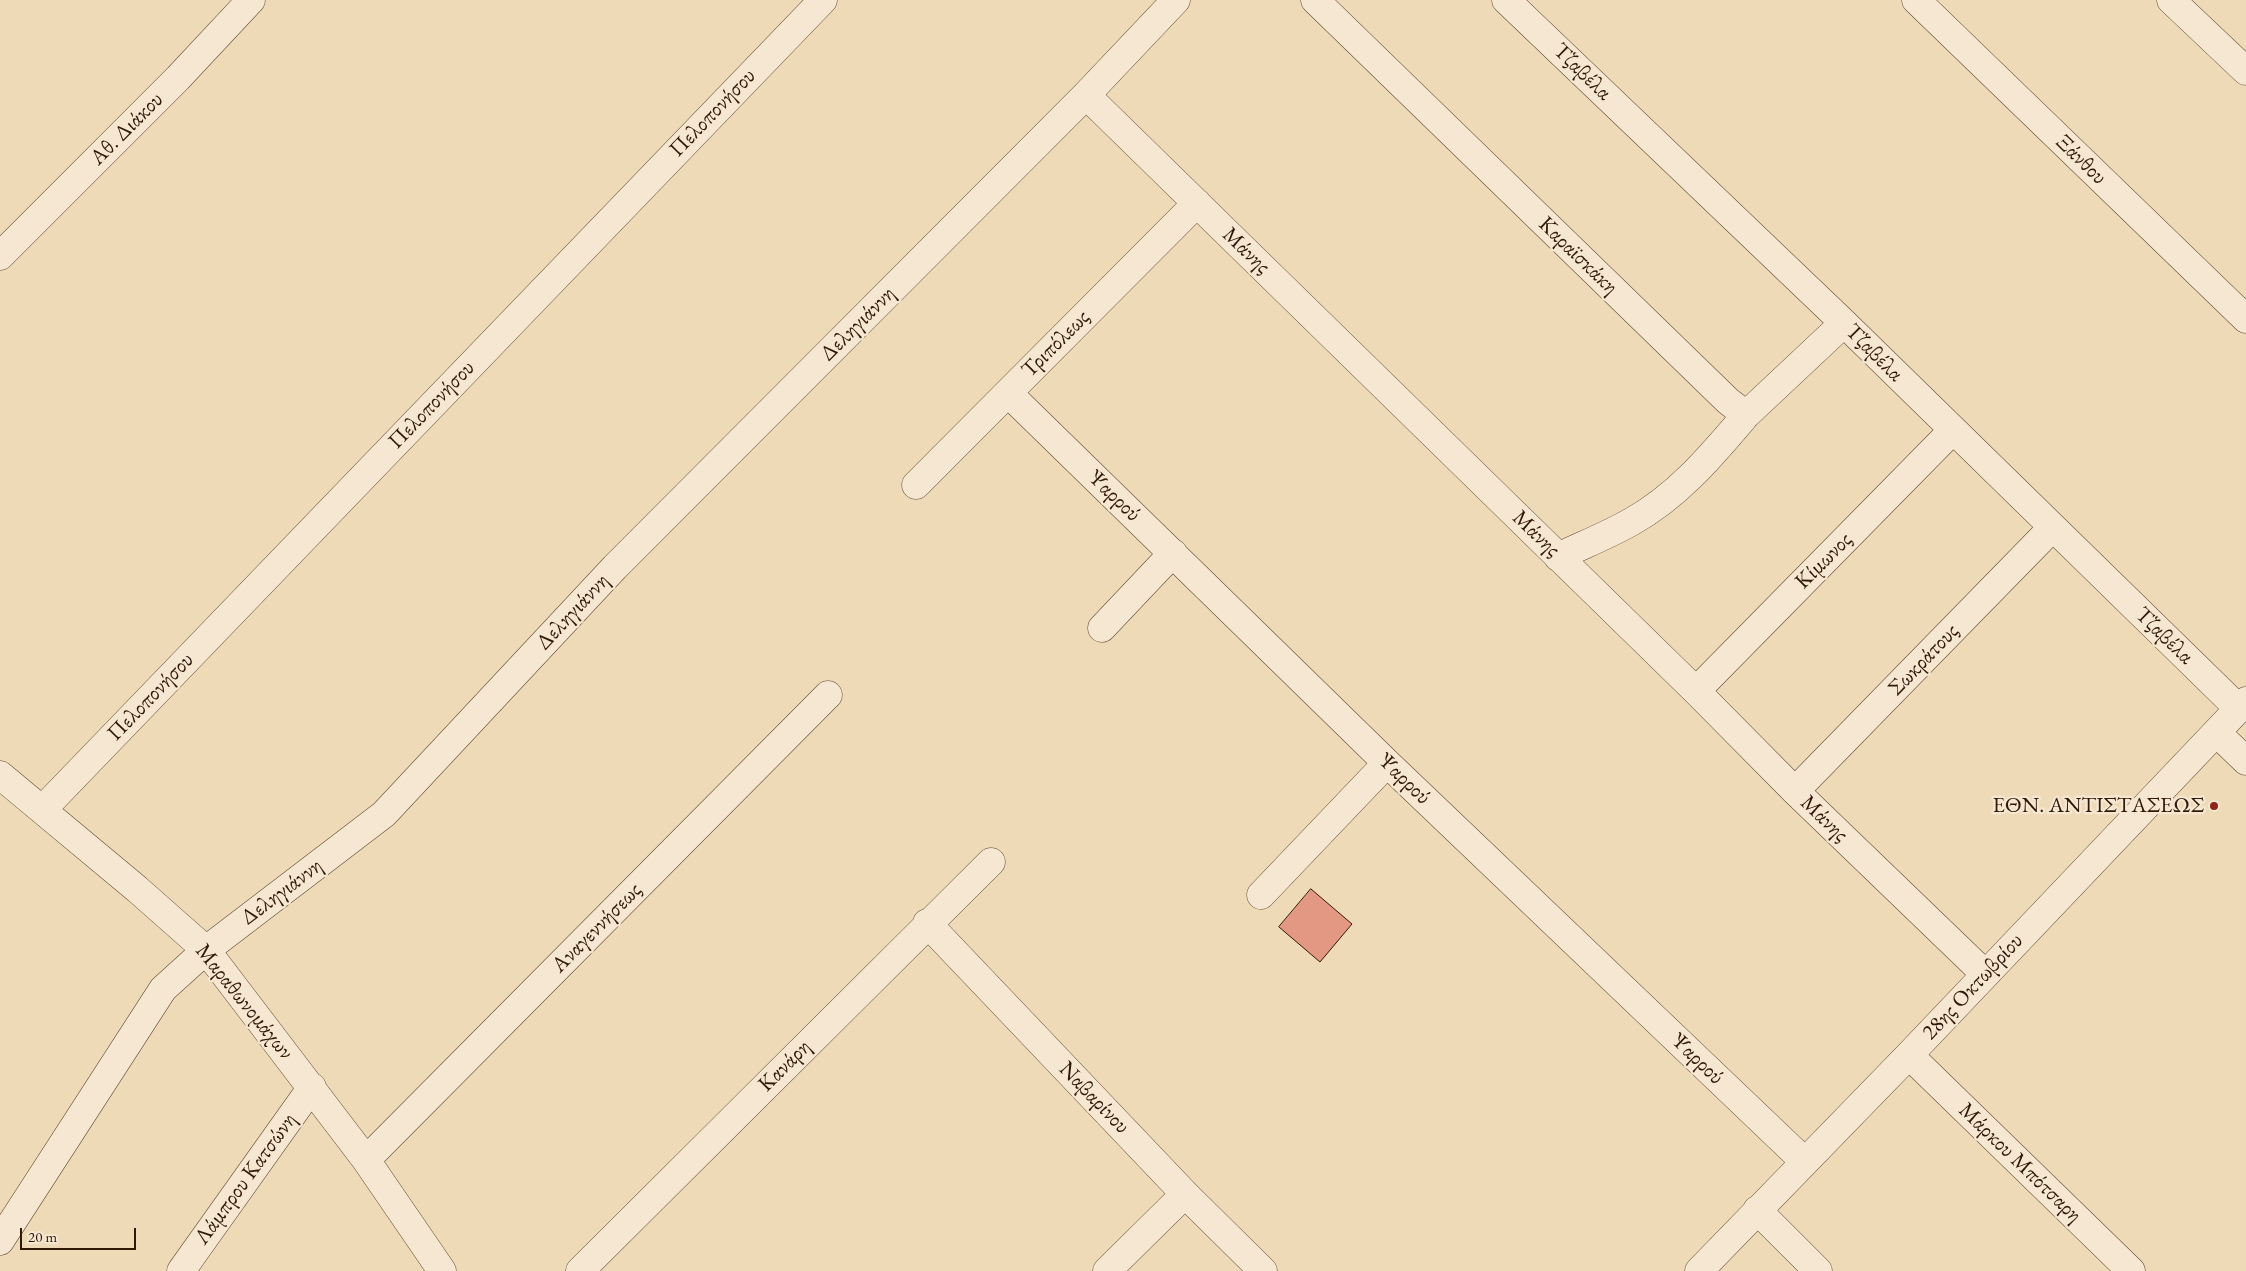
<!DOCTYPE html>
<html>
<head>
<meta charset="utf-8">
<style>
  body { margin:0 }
  #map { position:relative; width:2246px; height:1271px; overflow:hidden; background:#efdab8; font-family:"EB Garamond",serif }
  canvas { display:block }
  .scale { position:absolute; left:20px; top:1228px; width:116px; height:22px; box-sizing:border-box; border:2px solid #301807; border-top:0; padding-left:6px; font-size:15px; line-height:18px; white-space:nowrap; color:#301807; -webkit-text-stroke:4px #f5e7d1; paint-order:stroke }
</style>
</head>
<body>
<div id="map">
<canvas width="2246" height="1271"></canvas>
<div class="scale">20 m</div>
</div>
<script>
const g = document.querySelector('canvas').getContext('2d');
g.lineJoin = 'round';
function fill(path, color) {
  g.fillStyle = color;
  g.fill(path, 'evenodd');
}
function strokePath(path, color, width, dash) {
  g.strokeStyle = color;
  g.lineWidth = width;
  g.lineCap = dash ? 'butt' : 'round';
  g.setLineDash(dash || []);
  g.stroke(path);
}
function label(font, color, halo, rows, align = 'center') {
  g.font = font + ' "EB Garamond",serif';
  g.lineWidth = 4.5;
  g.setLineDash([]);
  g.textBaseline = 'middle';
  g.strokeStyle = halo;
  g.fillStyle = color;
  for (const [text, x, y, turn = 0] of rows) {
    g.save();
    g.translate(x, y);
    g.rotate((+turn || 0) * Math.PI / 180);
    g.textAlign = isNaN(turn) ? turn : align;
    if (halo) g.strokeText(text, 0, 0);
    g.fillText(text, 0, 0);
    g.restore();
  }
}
const building = new Path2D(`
  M 1311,889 L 1352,924 L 1320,962 L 1279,927 Z`);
fill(building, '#e29883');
strokePath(building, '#301807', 1);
const minor = new Path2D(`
  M 1315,0 L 1728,401 L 1746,415 L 1844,323
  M 1506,0 L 1844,323 L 2239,709
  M 1916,0 L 2246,319
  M 2171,0 L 2246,71
  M 1086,95 L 1696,691 L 1795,791 L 1985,974
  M 0,256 L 178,78 L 251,0
  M 1008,393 L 1387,763 L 1804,1161
  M 916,485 L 1197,203
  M 1558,557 C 1583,545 1608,535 1631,522 C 1678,496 1712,455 1746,415
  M 1102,628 L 1173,553
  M 1696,691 L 1952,431
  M 2217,733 L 2246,761
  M 0,775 L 137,889 L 206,950 L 366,1160 L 442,1271
  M 1795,791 L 2052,528
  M 42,810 L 823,0
  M 1261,895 L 1387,763
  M 927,923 L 1185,1194 L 1263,1271
  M 1909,1055 L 2131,1271
  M 366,1160 L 828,695
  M 1757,1210 L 1818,1271
  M 0,1241 L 163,989 L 206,950 L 384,814 L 615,567 L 1086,95 L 1176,0
  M 181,1271 L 312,1087
  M 580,1271 L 991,862
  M 1107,1271 L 1185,1194
  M 1699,1271 L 1909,1055 L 2246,701`);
strokePath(minor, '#604833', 29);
strokePath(minor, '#f5e7d1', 28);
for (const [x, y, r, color] of [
  [2214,806,5,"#8f2418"]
]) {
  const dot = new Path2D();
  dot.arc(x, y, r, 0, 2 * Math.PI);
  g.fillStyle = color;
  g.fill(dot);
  strokePath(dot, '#f5e7d1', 2);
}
label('22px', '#301807', '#f5e7d1', [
  ["Τζαβέλα",1582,72,44],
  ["Πελοπονήσου",713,113,-46],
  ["Αθ. Διάκου",127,129,-45],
  ["Ξάνθου",2081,160,44],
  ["Μάνης",1246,251,44],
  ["Καραϊσκάκη",1578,256,44],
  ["Δεληγιάννη",858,324,-45],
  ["Τριπόλεως",1056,344,-45],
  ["Τζαβέλα",1874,353,45],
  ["Πελοπονήσου",432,405,-46],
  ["Ψαρρού",1114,496,44],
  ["Μάνης",1536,534,44],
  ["Κίμωνος",1824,561,-45],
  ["Δεληγιάννη",573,612,-47],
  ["Τζαβέλα",2164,636,44],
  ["Σωκράτους",1924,660,-46],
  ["Πελοπονήσου",151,697,-46],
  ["Ψαρρού",1404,779,44],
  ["Μάνης",1824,819,44],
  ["Δεληγιάννη",282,892,-37],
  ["Αναγεννήσεως",597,928,-45],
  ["28ης Οκτωβρίου",1973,987,-47],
  ["Μαραθωνομάχων",244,1002,51],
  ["Ψαρρού",1697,1059,44],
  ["Κανάρη",785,1066,-45],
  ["Ναβαρίνου",1094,1098,46],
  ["Μάρκου Μπότσαρη",2020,1163,44],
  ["Λάμπρου Κατσώνη",246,1179,-54]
]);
label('22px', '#301807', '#f5e7d1', [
  ["ΕΘΝ. ΑΝΤΙΣΤΑΣΕΩΣ",2204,806]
], 'right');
</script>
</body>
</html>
